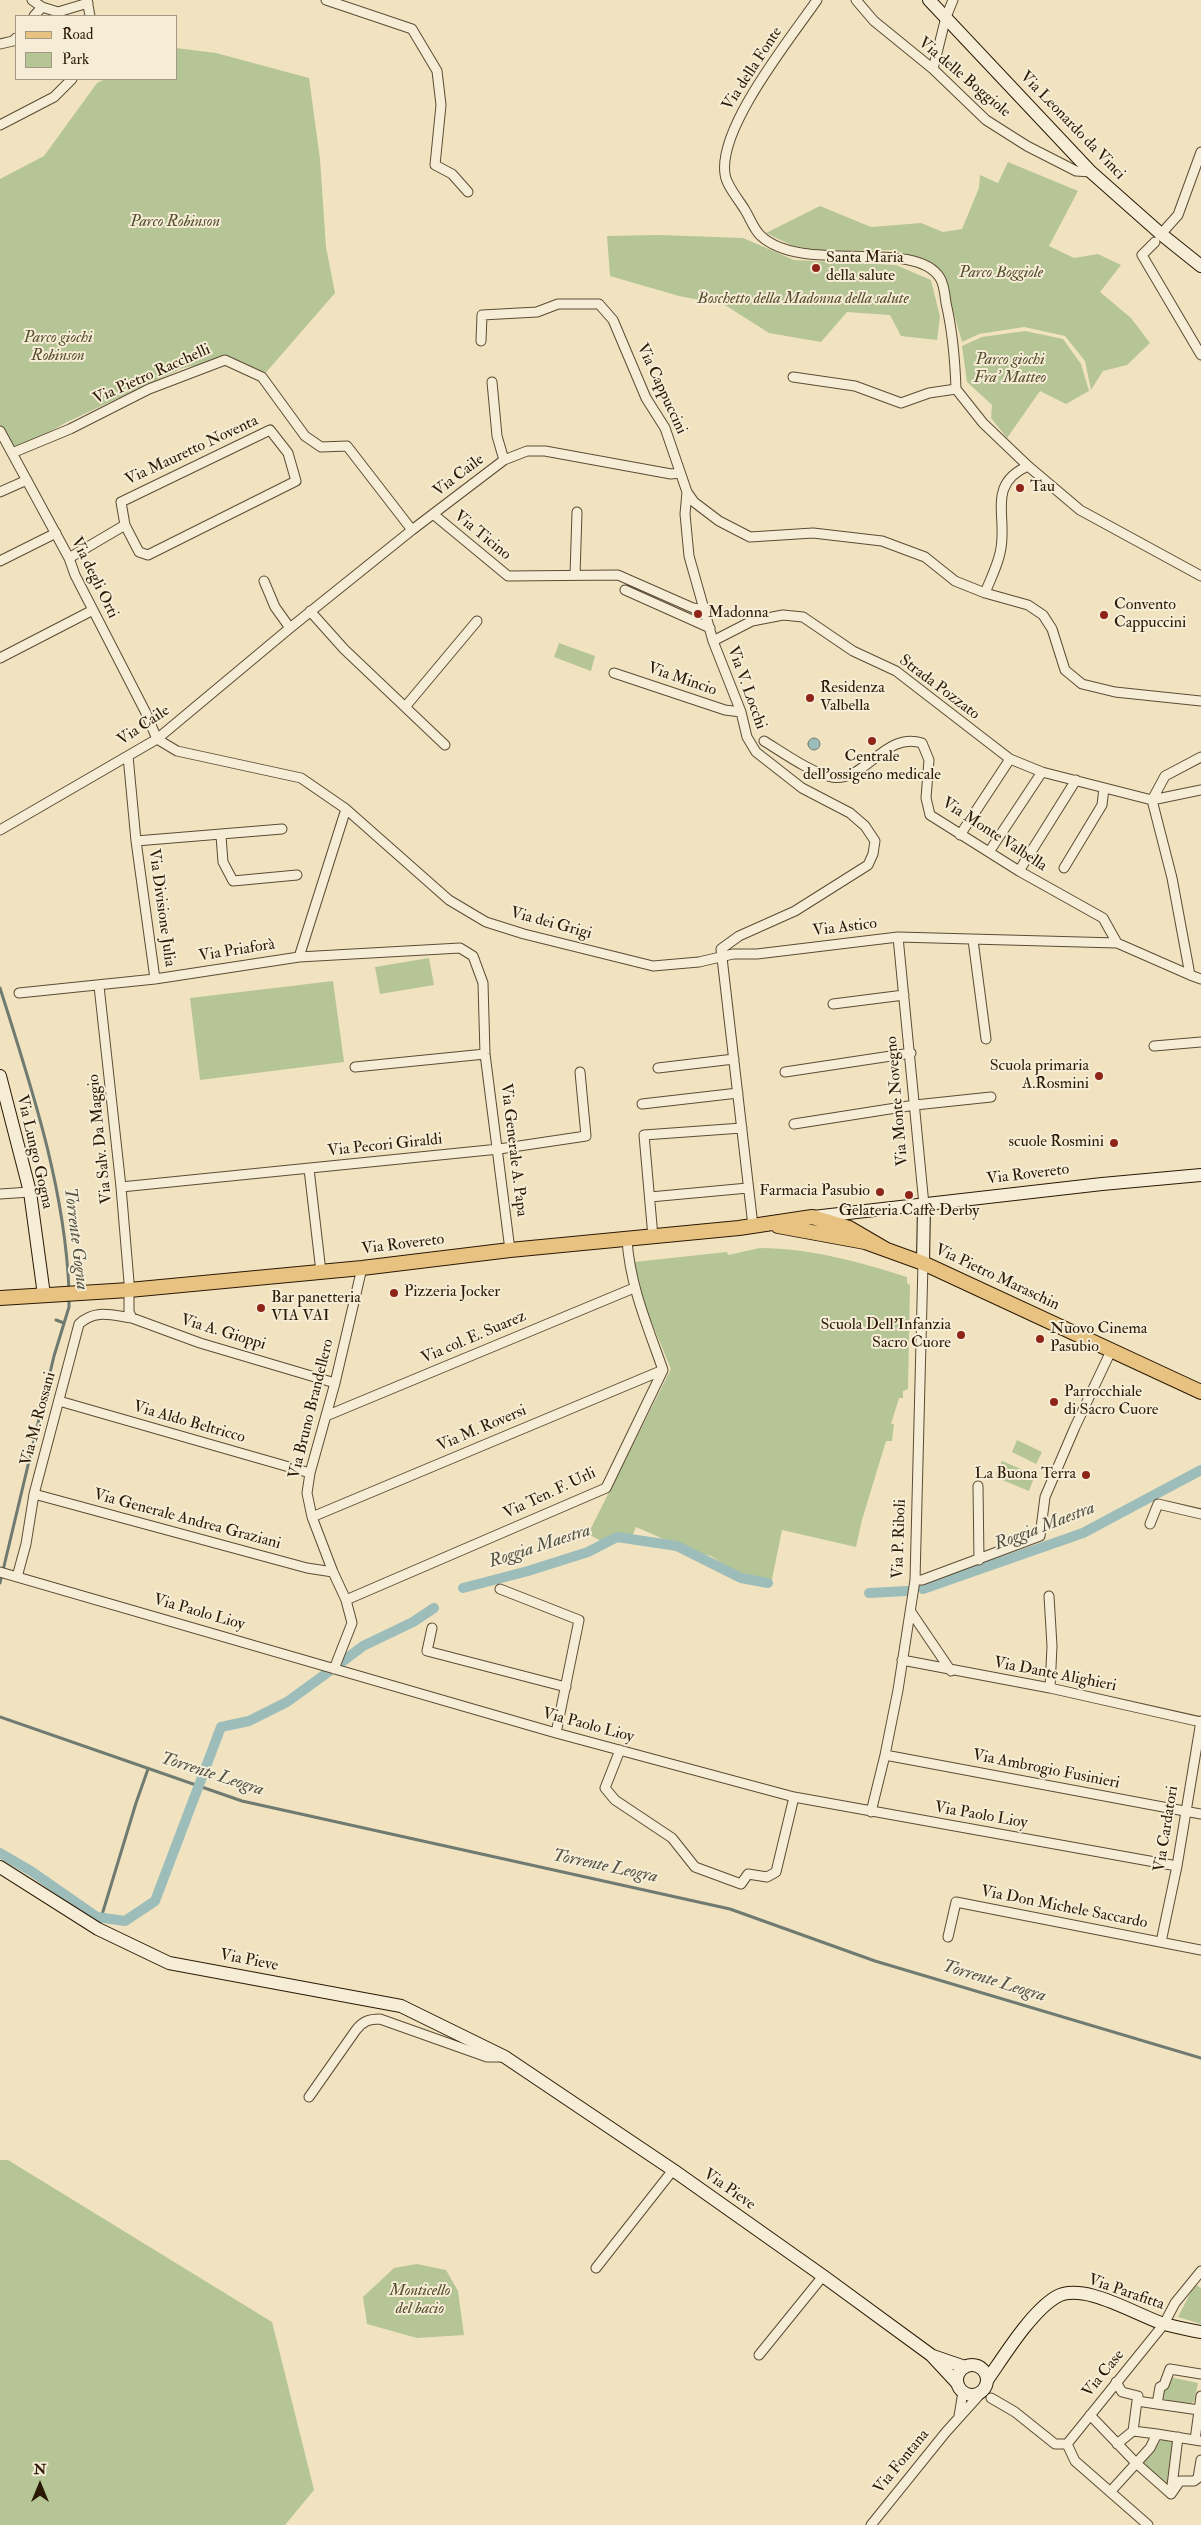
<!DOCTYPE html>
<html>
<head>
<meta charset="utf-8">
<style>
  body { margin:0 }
  #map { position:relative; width:1201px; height:2525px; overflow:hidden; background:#f1e3c0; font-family:"IM FELL Double Pica",serif }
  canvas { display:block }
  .legend { position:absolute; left:15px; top:15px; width:162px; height:65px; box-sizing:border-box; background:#f6edd6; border:1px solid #a59882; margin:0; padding:6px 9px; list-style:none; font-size:15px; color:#2b1905 }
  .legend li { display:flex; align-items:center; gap:10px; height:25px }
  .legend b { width:25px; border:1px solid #a59882 }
  .north { position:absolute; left:15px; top:2460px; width:50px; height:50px; -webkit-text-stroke:4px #f6edd6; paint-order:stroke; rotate:0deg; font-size:14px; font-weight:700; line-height:20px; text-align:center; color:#2b1905 }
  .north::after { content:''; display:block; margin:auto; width:18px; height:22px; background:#2b1905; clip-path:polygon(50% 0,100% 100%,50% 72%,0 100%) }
</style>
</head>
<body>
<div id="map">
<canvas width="1201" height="2525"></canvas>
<ul class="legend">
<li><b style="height:6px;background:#e8c280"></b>Road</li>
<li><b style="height:14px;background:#b6c596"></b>Park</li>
</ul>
<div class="north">N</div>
</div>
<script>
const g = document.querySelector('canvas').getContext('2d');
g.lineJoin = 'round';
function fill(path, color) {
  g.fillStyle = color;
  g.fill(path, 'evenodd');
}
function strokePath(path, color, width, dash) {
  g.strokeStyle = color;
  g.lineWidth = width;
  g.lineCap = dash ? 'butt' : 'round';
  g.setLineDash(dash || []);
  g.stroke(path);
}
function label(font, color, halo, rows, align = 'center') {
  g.font = font + ' "IM FELL Double Pica",serif';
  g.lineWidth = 4;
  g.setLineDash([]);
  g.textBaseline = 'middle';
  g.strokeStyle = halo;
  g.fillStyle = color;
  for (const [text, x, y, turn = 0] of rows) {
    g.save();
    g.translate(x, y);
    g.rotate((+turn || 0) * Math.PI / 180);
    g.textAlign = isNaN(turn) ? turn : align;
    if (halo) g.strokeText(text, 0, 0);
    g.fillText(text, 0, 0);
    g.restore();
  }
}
fill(new Path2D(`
  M 176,48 L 216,53 L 309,78 L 320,159 L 326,247 L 335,293 L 262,377 L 225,360 L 183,368 L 67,422 L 12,453 L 0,431 L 0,179 L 44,156 L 97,83 L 105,79 L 176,79 Z
  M 1008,162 L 1078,191 L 1049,246 L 1074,258 L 1098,254 L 1121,265 L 1100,292 L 1131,318 L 1150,343 L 1127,365 L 1103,371 L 1091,390 L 1085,361 L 1065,336 L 1024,327 L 979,334 L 962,342 L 942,272 L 923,259 L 894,250 L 817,251 L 791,245 L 766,233 L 820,206 L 871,227 L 921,223 L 943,232 L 962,229 L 979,188 L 980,175 L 998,183 Z
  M 659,235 L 743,238 L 794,260 L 896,265 L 931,280 L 940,317 L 937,340 L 901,336 L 890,315 L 847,312 L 821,342 L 769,333 L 725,305 L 679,296 L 610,276 L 607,236 Z
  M 1025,331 L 1063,339 L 1081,364 L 1089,391 L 1066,404 L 1040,391 L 1007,438 L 991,418 L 992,405 L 967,382 L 962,346 L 982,337 Z
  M 559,643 L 595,656 L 591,671 L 554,657 Z
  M 429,958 L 434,985 L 380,994 L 375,967 Z
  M 333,981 L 344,1062 L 200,1080 L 190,998 Z
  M 760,1248 C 810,1248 860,1262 907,1277 L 907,1283 L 910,1285 L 908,1389 L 903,1391 L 903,1398 L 899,1398 L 891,1424 L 894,1424 L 892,1441 L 886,1441 L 862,1520 L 856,1547 L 782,1530 L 771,1584 L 736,1573 L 711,1556 L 693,1552 L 636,1527 L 632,1537 L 601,1541 L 588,1534 L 671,1369 L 635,1282 L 634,1262 L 727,1252 L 728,1255 Z
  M 1017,1440 L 1042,1452 L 1036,1464 L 1012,1452 Z
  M 1002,1461 L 1035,1475 L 1029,1491 L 995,1477 Z
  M 0,2160 L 8,2160 L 272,2322 L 314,2490 L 285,2525 L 0,2525 Z
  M 417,2264 L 446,2270 L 458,2291 L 464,2335 L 417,2338 L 367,2324 L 363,2297 L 394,2268 Z
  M 1195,2284 L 1201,2288 L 1201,2324 L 1178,2317 Z
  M 1170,2377 L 1198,2383 L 1194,2402 L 1191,2403 L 1190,2407 L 1169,2404 L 1166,2399 L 1161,2398 Z
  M 1161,2440 L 1173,2442 L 1168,2485 L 1142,2463 Z`), '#b6c596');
const water = new Path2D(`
  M808 744a6 6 0 1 1 12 0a6 6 0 1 1-12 0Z`);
fill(water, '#9cbdb9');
strokePath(water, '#6f7b71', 1);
strokePath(new Path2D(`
  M 0,988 C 31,1086 65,1187 69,1291
  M 56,1320 L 64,1323
  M 0,1583 L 54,1356 L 69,1307 L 69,1297
  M 0,1717 L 242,1801 L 730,1909 L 875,1961 L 1201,2058
  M 101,1918 L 136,1803 L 148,1769`), '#6f7b71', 3);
strokePath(new Path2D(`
  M 463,1588 L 528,1571 L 588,1552 L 617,1537 L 677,1546 L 741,1578 L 768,1583
  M 923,1589 L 1083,1533 L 1201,1470
  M 869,1593 L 907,1591
  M 338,1665 L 363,1646 L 413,1622 L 434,1608
  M 0,1853 L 31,1871 L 97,1917 L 125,1921 L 155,1901 L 221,1727 L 249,1721 L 287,1702 L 331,1670`), '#9cbdb9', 10);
const street = new Path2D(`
  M 32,0 L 42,7
  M 87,0 L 90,16
  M 326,0 L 412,29 L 437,71 L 441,105 L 435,165 L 452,174 L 468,192
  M 817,0 C 790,39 718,128 725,174 C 726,185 739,200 745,210 C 750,218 754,230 761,236 C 803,275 915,237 940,278 C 944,284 945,295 946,303 C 953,333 955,359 956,389
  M 856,0 L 874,21 L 933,69 L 986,120 L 1027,146 L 1076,171 L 1091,172
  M 34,16 L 42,7 L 58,12 L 88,3
  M 0,44 L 13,41 L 16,38
  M 933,69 L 946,17 L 953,0
  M 0,125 L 54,97 L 72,79
  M 1161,234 L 1178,215 L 1201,152
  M 1155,242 L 1142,255 L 1201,355
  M 481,341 L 482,315 L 537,312 L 558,304 L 599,304 L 613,320 L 646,398 L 665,428 L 687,492 L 694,502 L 719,521 L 750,537 L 813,533 L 882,541 L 925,557 L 955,581 L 985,593 L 1028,605 L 1043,615 L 1052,629 L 1065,670 L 1082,684 L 1115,692 L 1201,701
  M 793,377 L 855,386 L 901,403 L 929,393 L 956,389 L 983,423 L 1028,466 L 1080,510 L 1201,576
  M 492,382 L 497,436 L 504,460
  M 0,431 L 69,558 L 75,575 L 146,713 L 157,739 L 177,751 L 301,778 L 346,809 L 449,900 L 486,922 L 524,934 L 653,966 L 699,962 L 733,954 L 757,954 L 898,937 L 1117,943 L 1190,975
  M 12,453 L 70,429 L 149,389 L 225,360 L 262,377 L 305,436 L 321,447 L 347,446 L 412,530
  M 0,492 L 27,480
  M 687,492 L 685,514 L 689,556 L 713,641 L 741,712 L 747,737 L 756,752 L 802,788 L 850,813 L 865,826 L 875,841 L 873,854 L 868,865 L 795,911 L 739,936 L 721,949 L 753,1226
  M 433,514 L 508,576 L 618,575 L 693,608 L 705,610
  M 69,558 L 125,525 L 139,552 L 148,555 L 296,481 L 288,453 L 270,430 L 121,502 L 125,525
  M 0,561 L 56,533
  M 575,575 L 577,512
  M 264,581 L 275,607 L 290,628
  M 625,590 L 710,628
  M 985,593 C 990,580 997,567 1000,553 C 1009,518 985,485 1028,466
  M 310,611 L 344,649 L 445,745
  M 713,641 L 752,621 L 783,615 L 803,617 L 853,651 L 896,671 L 1010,759 L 1042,772 L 1152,800 L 1201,790
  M 0,658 L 93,610
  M 614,673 L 725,710 L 741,712
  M 405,707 L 477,621
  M 764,741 C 782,752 813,774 832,777 C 865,783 884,731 922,743 L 929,760 L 926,798 L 930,815 L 1019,871 L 1103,918 L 1117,943
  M 128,756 L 136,841 L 155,979
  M 1201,757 L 1165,776 L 1152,800 L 1172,878 L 1190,975 L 1201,979
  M 0,830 L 157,739 L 290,628 L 412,530 L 504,460 L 527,451 L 545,451 L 671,474 L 680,473
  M 960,835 L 1010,759
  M 221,836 L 223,862 L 233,881 L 297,875
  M 136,841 L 282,829
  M 989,852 L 1042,772
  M 1064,868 L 1102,805 L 1104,788
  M 1019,871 L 1076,780
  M 898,937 L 924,1205
  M 973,940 L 986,1039
  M 299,957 L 346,809
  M 99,986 L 121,1187 L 129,1282 L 129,1312 L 132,1318 L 200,1343 L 335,1383
  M 19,993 L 155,979 L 299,957 L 460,948 L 473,956 L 483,983 L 485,1054 L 510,1250
  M 833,1004 L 904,995
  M 1154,1046 L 1201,1042
  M 355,1067 L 485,1054
  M 658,1068 L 734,1059
  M 785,1072 L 911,1053
  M 642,1104 L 738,1093
  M 794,1124 L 915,1105 L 991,1097
  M 309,1169 L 321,1272
  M 121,1187 L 499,1149 L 586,1136 L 580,1072
  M 0,1194 L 30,1192
  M 650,1197 L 748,1188
  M 653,1237 L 644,1135 L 742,1128
  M 59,1401 L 310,1473
  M 326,1416 L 634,1288
  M 978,1486 L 979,1560
  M 34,1494 L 307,1568 L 333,1572
  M 312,1517 L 663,1370
  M 1150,1524 L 1158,1504 L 1201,1514
  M 0,1572 L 556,1733 L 794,1797 L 1177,1866
  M 17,1577 L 26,1544 L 34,1494 L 79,1324 C 95,1309 111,1315 132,1318
  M 915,1580 L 922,1580 L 1040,1536 L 1045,1497 L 1075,1427 L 1111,1351
  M 500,1589 L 579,1620 L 556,1733
  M 1049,1596 L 1052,1646 L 1050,1688
  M 346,1600 L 606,1488 L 663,1370 C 648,1327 630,1286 627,1240
  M 911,1612 L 951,1671
  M 432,1628 L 427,1651 L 566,1687
  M 902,1660 L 1050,1688 L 1201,1722
  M 334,1669 L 352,1623 L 346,1600 L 333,1572 L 312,1517 L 307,1493 L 310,1473 L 335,1383 L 362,1268
  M 620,1750 L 605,1788 L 615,1800 L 672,1838 L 695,1867 L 741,1884 L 748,1874 L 767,1877 L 776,1872 L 794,1797
  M 885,1755 L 1201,1814
  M 871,1812 L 885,1755 L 898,1690 L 915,1580 L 923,1263
  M 948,1937 L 956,1902 L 1201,1950
  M 1161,1942 L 1177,1866 L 1201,1721
  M 309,2097 L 356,2030 C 363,2021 369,2019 380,2019 L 487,2057 L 503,2057
  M 596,2268 L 673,2170
  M 759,2355 L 823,2276
  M 1116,2382 L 1122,2392 L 1138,2396 L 1137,2401 L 1157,2404 L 1160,2387 L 1164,2385 L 1170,2369 L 1201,2374
  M 991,2398 L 1015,2412 L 1055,2444 L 1067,2444
  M 1157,2404 L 1199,2410
  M 1090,2415 L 1136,2463 L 1171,2494 L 1180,2481 L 1194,2481 L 1198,2478 L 1201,2460
  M 959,2416 L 963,2392
  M 1133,2431 L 1137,2401
  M 1195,2440 L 1201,2396
  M 1067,2444 L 1164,2324 L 1175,2303 L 1201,2271
  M 1067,2444 L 1075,2461 L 1148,2525
  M 1117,2444 L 1133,2431 L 1157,2434
  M 1110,2492 L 1150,2448 L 1157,2434 L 1201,2441
  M 1171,2494 L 1178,2437
  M 871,2525 L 946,2432 L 982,2392`);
const secondary = new Path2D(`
  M 929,0 L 1091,172 L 1161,234 L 1201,266
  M 0,1076 L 30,1192 L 44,1295
  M 813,1217 L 1102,1184 L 1201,1175
  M 923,1263 L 924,1205
  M 0,1867 L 98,1929 L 169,1963 L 401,2006 L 505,2057 L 673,2170 L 823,2276 L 931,2355 L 957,2383
  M 933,2356 L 965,2367
  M957 2380a15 15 0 1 1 30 0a15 15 0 1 1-30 0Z
  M 988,2379 C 1004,2356 1031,2312 1056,2297 C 1083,2281 1136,2315 1164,2324 C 1176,2327 1189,2330 1201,2332`);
const primary = new Path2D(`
  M 778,1226 L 865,1242 L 923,1263 L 1201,1392
  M 0,1298 L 129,1290 L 362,1268 L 510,1250 L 739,1228 L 812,1217 L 849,1228 L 885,1249`);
strokePath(street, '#5c4c34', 11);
strokePath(secondary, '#2b1905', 14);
strokePath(primary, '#2b1905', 16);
strokePath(street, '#f6edd6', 9);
strokePath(secondary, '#f6edd6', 12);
strokePath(primary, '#e8c280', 14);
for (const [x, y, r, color] of [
  [816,268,5,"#8f2418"],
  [1020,488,5,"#8f2418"],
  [698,614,5,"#8f2418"],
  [1104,615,5,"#8f2418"],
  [810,698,5,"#8f2418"],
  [872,741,5,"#8f2418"],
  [1099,1076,5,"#8f2418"],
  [1114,1143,5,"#8f2418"],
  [880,1192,5,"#8f2418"],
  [909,1195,5,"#8f2418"],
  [394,1293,5,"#8f2418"],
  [261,1308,5,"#8f2418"],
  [961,1335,5,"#8f2418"],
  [1040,1339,5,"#8f2418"],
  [1054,1402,5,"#8f2418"],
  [1086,1475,5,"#8f2418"]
]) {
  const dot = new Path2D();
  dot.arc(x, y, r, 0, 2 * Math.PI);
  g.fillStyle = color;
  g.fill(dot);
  strokePath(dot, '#f6edd6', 2);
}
label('16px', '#2b1905', '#f6edd6', [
  ["Via della Fonte",753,69,-57],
  ["Via delle Boggiole",964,78,40],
  ["Via Leonardo da Vinci",1072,126,46],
  ["Via Pietro Racchelli",152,375,-24],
  ["Via Cappuccini",661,389,65],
  ["Via Mauretto Noventa",192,451,-25],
  ["Via Caile",459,476,-37],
  ["Via Ticino",482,536,39],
  ["Via degli Orti",94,578,64],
  ["Via Mincio",682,680,19],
  ["Via V. Locchi",746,688,70],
  ["Strada Pozzato",939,688,37],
  ["Via Caile",144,726,-34],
  ["Via Monte Valbella",994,835,33],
  ["Via Divisione Julia",161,908,82],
  ["Via dei Grigi",551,924,15],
  ["Via Astico",845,928,-7],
  ["Via Priaforà",237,951,-9],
  ["Via Monte Novegno",898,1101,-95],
  ["Via Salv. Da Maggio",101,1139,-96],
  ["Via Pecori Giraldi",385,1146,-6],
  ["Via Generale A. Papa",513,1150,83],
  ["Via Lungo Gogna",34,1152,77],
  ["Via Rovereto",1028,1175,-7],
  ["Via Rovereto",403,1245,-7],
  ["Via Pietro Maraschin",997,1278,25],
  ["Via A. Gioppi",223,1333,17],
  ["Via col. E. Suarez",474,1338,-23],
  ["Via Bruno Brandellero",312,1409,-76],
  ["Via M. Rossani",39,1419,-75],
  ["Via Aldo Beltricco",189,1423,16],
  ["Via M. Roversi",482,1429,-23],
  ["Via Ten. F. Urli",550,1494,-25],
  ["Via Generale Andrea Graziani",187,1520,15],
  ["Via P. Riboli",900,1539,-88],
  ["Via Paolo Lioy",199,1613,16],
  ["Via Dante Alighieri",1055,1675,11],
  ["Via Paolo Lioy",588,1726,15],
  ["Via Ambrogio Fusinieri",1046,1770,11],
  ["Via Paolo Lioy",981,1816,10],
  ["Via Cardatori",1167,1829,-81],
  ["Via Don Michele Saccardo",1064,1908,11],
  ["Via Pieve",249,1961,11],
  ["Via Pieve",729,2190,35],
  ["Via Parafitta",1126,2293,19],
  ["Via Case",1104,2374,-51],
  ["Via Fontana",902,2462,-51]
]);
label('italic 16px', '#554d30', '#f6edd6', [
  ["Parco Robinson",175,223],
  ["Parco Boggiole",1001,274],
  ["Boschetto della Madonna della salute",803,300],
  ["Parco giochi",58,339],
  ["Robinson",58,357],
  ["Parco giochi",1010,361],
  ["Fra' Matteo",1010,379],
  ["Monticello",420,2292],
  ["del bacio",420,2310]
]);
label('16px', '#2b1905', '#f6edd6', [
  ["Santa Maria",826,259],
  ["della salute",826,277],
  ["Tau",1030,488],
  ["Convento",1114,606],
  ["Cappuccini",1114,624],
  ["Madonna",708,614],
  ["Residenza",820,689],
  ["Valbella",820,707],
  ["Centrale",872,758,"center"],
  ["dell'ossigeno medicale",872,776,"center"],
  ["Scuola primaria",1089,1067,"right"],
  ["A.Rosmini",1089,1085,"right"],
  ["scuole Rosmini",1104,1143,"right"],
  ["Farmacia Pasubio",870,1192,"right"],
  ["Gelateria Caffè Derby",909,1212,"center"],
  ["Pizzeria Jocker",404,1293],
  ["Bar panetteria",271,1299],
  ["VIA VAI",271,1317],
  ["Scuola Dell'Infanzia",951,1326,"right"],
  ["Sacro Cuore",951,1344,"right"],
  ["Nuovo Cinema",1050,1330],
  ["Pasubio",1050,1348],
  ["Parrocchiale",1064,1393],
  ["di Sacro Cuore",1064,1411],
  ["La Buona Terra",1076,1475,"right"]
], 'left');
label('italic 18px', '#535244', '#f6edd6', [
  ["Torrente Gogna",75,1239,83],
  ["Roggia Maestra",1045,1527,-21],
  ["Roggia Maestra",540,1547,-18],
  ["Torrente Leogra",212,1775,18],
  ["Torrente Leogra",605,1867,12],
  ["Torrente Leogra",994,1982,17]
]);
</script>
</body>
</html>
